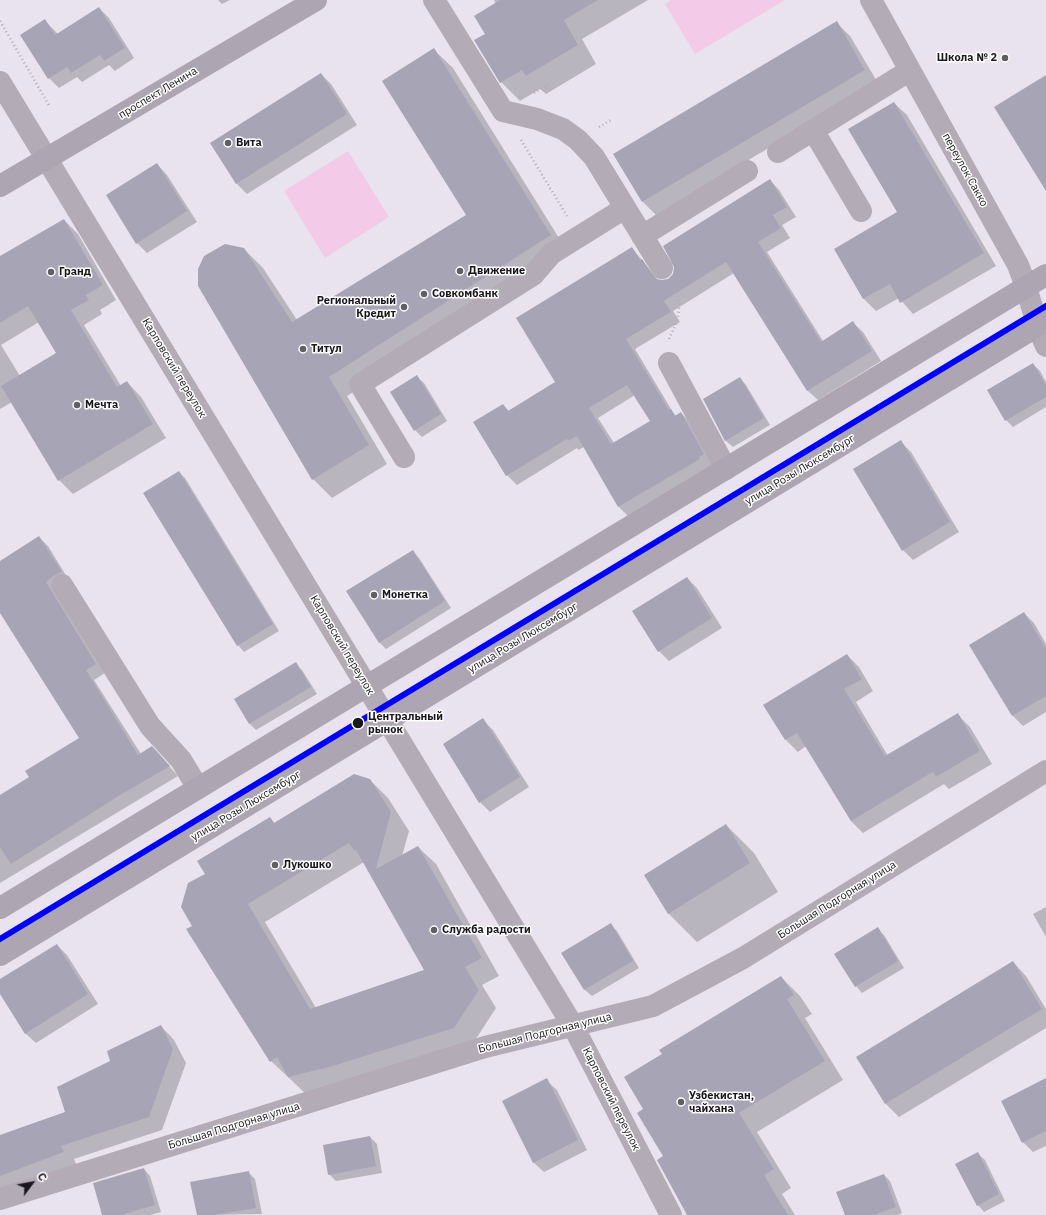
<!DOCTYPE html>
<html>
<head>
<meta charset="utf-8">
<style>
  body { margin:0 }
  #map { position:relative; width:1046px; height:1215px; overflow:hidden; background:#e8e3ef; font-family:"IBM Plex Sans",sans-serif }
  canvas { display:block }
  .north { position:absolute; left:12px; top:1163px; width:40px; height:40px; -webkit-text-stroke:3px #fff; paint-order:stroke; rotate:58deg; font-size:11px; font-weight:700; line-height:16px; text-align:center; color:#19161d }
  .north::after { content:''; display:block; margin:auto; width:14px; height:18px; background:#19161d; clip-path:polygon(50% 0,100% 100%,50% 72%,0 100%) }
</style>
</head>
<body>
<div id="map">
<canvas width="1046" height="1215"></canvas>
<div class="north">С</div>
</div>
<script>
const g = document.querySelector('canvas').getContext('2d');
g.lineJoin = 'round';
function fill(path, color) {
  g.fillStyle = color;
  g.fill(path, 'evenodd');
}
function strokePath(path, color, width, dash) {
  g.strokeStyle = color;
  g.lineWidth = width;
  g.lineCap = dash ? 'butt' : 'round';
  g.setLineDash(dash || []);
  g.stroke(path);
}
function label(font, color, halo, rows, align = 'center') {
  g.font = font + ' "IBM Plex Sans",sans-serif';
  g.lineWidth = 3;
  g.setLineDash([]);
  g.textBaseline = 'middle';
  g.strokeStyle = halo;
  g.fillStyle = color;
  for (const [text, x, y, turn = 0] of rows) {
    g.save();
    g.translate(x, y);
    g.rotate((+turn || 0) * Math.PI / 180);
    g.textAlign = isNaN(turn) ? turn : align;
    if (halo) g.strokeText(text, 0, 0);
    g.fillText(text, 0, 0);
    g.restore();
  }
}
fill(new Path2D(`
  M 671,0 L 785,0 L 695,54 L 665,4 Z
  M 348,151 L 389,217 L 325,258 L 284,191 Z`), '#f3cbe8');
fill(new Path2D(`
  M 218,0 L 230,0 L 222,4 Z
  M 494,0 L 648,0 L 582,39 L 596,64 L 546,94 L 540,89 L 520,101 L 501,82 L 486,34 L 496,4 Z
  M 99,8 L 109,18 L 134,58 L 115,71 L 109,65 L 82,82 L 77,77 L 59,88 L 49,78 L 22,36 L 45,21 L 58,34 Z
  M 836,22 L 850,36 L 878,83 L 656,215 L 643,202 L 615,154 Z
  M 434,50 L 453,68 L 569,254 L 347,396 L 387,464 L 332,498 L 313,479 L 199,286 L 244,249 L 263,268 L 297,320 L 467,215 Z
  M 321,74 L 331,84 L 357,125 L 247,194 L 237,184 L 211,143 Z
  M 894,103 L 907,115 L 996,266 L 913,314 L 899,298 L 876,311 L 864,299 L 835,250 L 899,212 Z
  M 157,164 L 167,175 L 197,222 L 147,253 L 137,243 Z
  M 770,180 L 779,190 L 796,217 L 782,225 L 790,238 L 767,252 L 823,341 L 853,323 L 863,332 L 881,361 L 818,400 L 808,391 L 734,273 L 673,311 L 680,322 L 635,349 L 674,414 L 677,416 L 681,413 L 691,423 L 713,464 L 628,516 L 619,507 L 584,447 L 578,450 L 577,448 L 517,485 L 507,475 L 503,405 L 509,411 L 556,383 L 632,248 L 659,281 L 669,280 ZM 635,395 L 652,421 L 614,443 L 598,418 Z
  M 64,220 L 78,234 L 116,300 L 100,310 L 102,314 L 84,325 L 121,386 L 127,382 L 141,397 L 166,438 L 73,494 L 59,480 L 12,402 L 0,409 L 0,262 ZM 39,322 L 58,353 L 20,376 L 1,345 Z
  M 1033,364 L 1040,371 L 1046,382 L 1046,407 L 1013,427 L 1006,420 Z
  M 417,377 L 424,383 L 447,421 L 422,437 L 415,430 Z
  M 740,378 L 746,385 L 770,425 L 733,447 L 726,441 L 704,400 Z
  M 901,442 L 911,452 L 959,532 L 913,560 L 903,550 Z
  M 179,472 L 185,478 L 279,631 L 244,652 L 238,645 Z
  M 39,537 L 48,546 L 70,582 L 105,673 L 94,680 L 141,754 L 161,757 L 178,776 L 0,883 L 0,797 L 31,778 L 81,738 L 0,611 L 0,562 Z
  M 412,551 L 419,558 L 451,608 L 386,649 L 379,642 Z
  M 687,578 L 697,588 L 722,628 L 669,661 L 659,651 Z
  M 1024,613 L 1034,623 L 1046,644 L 1046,712 L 1023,726 L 1013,716 L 970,645 Z
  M 847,655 L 859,667 L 873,691 L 856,702 L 888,756 L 958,715 L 970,727 L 992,764 L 949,789 L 944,784 L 863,833 L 851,821 L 806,746 L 798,752 L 786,740 L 765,705 Z
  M 295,664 L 302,670 L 317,694 L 256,730 L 250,724 L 235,699 Z
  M 483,720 L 493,730 L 529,787 L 490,812 L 480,802 Z
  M 370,780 L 388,798 L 409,831 L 402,856 L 418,847 L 436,864 L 499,976 L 482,985 L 496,1008 L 472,1045 L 306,1094 L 271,1061 L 194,926 L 206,874 L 270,818 L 275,824 ZM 364,862 L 425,970 L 316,1008 L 265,922 Z
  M 726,825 L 754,853 L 778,892 L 697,942 L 668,913 Z
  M 1046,907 L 1046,937 L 1033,914 Z
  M 611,925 L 617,931 L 639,968 L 592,996 L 585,990 L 563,953 Z
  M 877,929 L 884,935 L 904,968 L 862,993 L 856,986 Z
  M 57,945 L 67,955 L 98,1004 L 36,1043 L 25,1033 L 0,992 L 0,980 Z
  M 1013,962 L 1026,976 L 1046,1009 L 1046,1028 L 899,1117 L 886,1104 L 858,1057 Z
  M 781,977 L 800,996 L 812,1014 L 805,1018 L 843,1080 L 757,1132 L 791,1188 L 782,1194 L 795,1215 L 689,1215 L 645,1109 L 663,1054 Z
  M 161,1026 L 174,1040 L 186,1063 L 162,1130 L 74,1159 L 77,1166 L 0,1194 L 0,1136 L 66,1112 L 112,1061 Z
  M 1046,1079 L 1046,1146 L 1033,1152 L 1023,1142 Z
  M 546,1080 L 557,1090 L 587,1150 L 544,1172 L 533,1162 Z
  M 370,1137 L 377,1144 L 382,1173 L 336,1181 L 329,1174 Z
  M 978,1154 L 985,1160 L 1005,1201 L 984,1212 L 978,1205 Z
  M 144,1169 L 150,1176 L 161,1212 L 150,1215 L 103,1215 Z
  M 248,1172 L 255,1179 L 262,1214 L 198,1215 Z
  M 884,1175 L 890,1181 L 902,1213 L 898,1215 L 846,1215 Z`), '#0003');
fill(new Path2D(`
  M 500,0 L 598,0 L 564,20 L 578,45 L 526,76 L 522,70 L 500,83 L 474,40 L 485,34 L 474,16 Z
  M 99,7 L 125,48 L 104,61 L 100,55 L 71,73 L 67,67 L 48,79 L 20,35 L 45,19 L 55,35 Z
  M 837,21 L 865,70 L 642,202 L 613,154 Z
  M 434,48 L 551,235 L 329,377 L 369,445 L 312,480 L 198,286 L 198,269 L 204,256 L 225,244 L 244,248 L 292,322 L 466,215 L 382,81 Z
  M 321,73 L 347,114 L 236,184 L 210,143 Z
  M 1046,75 L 1046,191 L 994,107 Z
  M 894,102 L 984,253 L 900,303 L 890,284 L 863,299 L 834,249 L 897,212 L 848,129 Z
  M 157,163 L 187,211 L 136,244 L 106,195 Z
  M 770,179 L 787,207 L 773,215 L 781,228 L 758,242 L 821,342 L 853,321 L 872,351 L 807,391 L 726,262 L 664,301 L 671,312 L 626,339 L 669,410 L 671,409 L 675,416 L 681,412 L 704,454 L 699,457 L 700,459 L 618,507 L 577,436 L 568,441 L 567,439 L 506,476 L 473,422 L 503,404 L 508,411 L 555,382 L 516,318 L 632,247 L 640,260 L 642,259 L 656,279 L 662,280 L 668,279 L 673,274 L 674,267 L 663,246 ZM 627,385 L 650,421 L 611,444 L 589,408 Z
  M 64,219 L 103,285 L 86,295 L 89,300 L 71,310 L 117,387 L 127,381 L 153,424 L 58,481 L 1,386 L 56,353 L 28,306 L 0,323 L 0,256 Z
  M 1033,363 L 1046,385 L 1046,397 L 1005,421 L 987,390 Z
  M 417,375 L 441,414 L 414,431 L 390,392 Z
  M 740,377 L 764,418 L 725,441 L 703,399 Z
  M 901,440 L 950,522 L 902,551 L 853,469 Z
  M 179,471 L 273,624 L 237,646 L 143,493 Z
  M 39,536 L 62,572 L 55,575 L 46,582 L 96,664 L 86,670 L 138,755 L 152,746 L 170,766 L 117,797 L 11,864 L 0,847 L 0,795 L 29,777 L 25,771 L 79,738 L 0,613 L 0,561 Z
  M 413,550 L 445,601 L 379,643 L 346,591 Z
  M 687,577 L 712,618 L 658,652 L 632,611 Z
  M 1024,612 L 1046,649 L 1046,696 L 1012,716 L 969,645 Z
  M 847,654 L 862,679 L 844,689 L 885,756 L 958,713 L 980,751 L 936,777 L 933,772 L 851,821 L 797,733 L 785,740 L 763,705 Z
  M 296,662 L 311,687 L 249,724 L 234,699 Z
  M 483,718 L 520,777 L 479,803 L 443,744 Z
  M 354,774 L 370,779 L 391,812 L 376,869 L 418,846 L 482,958 L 465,967 L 479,990 L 454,1028 L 333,1066 L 288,1077 L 277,1057 L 270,1062 L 186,929 L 192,926 L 181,907 L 188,883 L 205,874 L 197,861 L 270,817 L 274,823 ZM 349,843 L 354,851 L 356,850 L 424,970 L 310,1009 L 248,904 Z
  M 726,824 L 750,863 L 668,914 L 644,875 Z
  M 611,923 L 633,961 L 584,990 L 561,953 Z
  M 878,927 L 898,961 L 855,987 L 834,954 Z
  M 57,944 L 88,994 L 25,1034 L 0,994 L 0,979 Z
  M 1013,961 L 1042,1009 L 885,1104 L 856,1057 Z
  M 781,976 L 794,995 L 787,999 L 825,1061 L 739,1113 L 774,1169 L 764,1175 L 788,1215 L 687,1215 L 657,1160 L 663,1156 L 637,1113 L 643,1109 L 624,1077 L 662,1054 L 659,1050 Z
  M 161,1025 L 173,1049 L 149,1117 L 61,1146 L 64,1152 L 0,1176 L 0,1135 L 65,1112 L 57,1087 L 110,1061 L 107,1051 Z
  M 547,1078 L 578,1140 L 533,1163 L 502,1101 Z
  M 1046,1078 L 1046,1131 L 1022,1143 L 1001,1101 Z
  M 370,1136 L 376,1166 L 328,1175 L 323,1145 Z
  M 978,1152 L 999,1194 L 977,1206 L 955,1164 Z
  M 144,1168 L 155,1205 L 121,1215 L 102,1215 L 93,1183 Z
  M 249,1171 L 256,1208 L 215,1215 L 197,1215 L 190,1182 Z
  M 884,1174 L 896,1207 L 874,1215 L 845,1215 L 836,1192 Z`), '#a7a4b6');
strokePath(new Path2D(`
  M 0,21 L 50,107
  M 534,93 L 549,84
  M 599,127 L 611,120
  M 521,140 L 567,216
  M 669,339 C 677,322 684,307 674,289`), '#b1abb4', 2.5, [1, 3]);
strokePath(new Path2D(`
  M 434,0 L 503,111 L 537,119 L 563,129 L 578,140 L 594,157 L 662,268
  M 871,0 L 1018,265 C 1029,292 1034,320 1046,346
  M 0,82 L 573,1026 L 671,1215
  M 813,130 L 861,211
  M 778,152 L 909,71
  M 642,236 L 747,171
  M 669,363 L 726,469
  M 404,457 L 360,384 L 533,275 L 551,254 L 625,208
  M 62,585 L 150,726 L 181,760 L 198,788
  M 0,1199 L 485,1047 L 653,1006 L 743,958 L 1046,771`), '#b3acb6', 22);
strokePath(new Path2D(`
  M 0,186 L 316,0
  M 0,908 L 1046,275
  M 0,955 L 1046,321`), '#ada5b1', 22);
strokePath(new Path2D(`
  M 0,939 L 1046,306`), '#00f', 6);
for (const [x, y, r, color] of [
  [1005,58,4,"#615e66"],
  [228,143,4,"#615e66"],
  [460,271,4,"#615e66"],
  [51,272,4,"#615e66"],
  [424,294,4,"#615e66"],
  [404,307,4,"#615e66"],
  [303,349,4,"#615e66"],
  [77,405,4,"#615e66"],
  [374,595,4,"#615e66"],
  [358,723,6,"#19161d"],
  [275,865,4,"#615e66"],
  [434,930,4,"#615e66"],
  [681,1102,4,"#615e66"]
]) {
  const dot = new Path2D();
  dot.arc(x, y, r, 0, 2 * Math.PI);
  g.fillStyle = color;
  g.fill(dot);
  strokePath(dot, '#fff', 1.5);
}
label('bold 11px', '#19161d', '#fff', [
  ["Школа № 2",997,58,"right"],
  ["Вита",236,143],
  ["Движение",468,271],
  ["Гранд",59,272],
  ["Совкомбанк",432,294],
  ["Региональный",396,301,"right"],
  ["Кредит",396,314,"right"],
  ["Титул",311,349],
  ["Мечта",85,405],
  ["Монетка",382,595],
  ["Лукошко",283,865],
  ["Служба радости",442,930],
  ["Узбекистан,",689,1096],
  ["чайхана",689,1109]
], 'left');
label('11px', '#19161d', '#fff', [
  ["проспект Ленина",158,93,-31],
  ["переулок Сакко",965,170,61],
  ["Карповский переулок",174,368,59],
  ["улица Розы Люксембург",800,470,-31],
  ["улица Розы Люксембург",523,638,-31],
  ["Карповский переулок",342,645,59],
  ["улица Розы Люксембург",246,806,-31],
  ["Большая Подгорная улица",837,900,-32],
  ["Большая Подгорная улица",545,1033,-14],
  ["Карповский переулок",611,1099,63],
  ["Большая Подгорная улица",234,1126,-17]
]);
label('bold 11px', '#19161d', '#fff', [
  ["Центральный",368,717],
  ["рынок",368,730]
], 'left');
</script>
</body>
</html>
